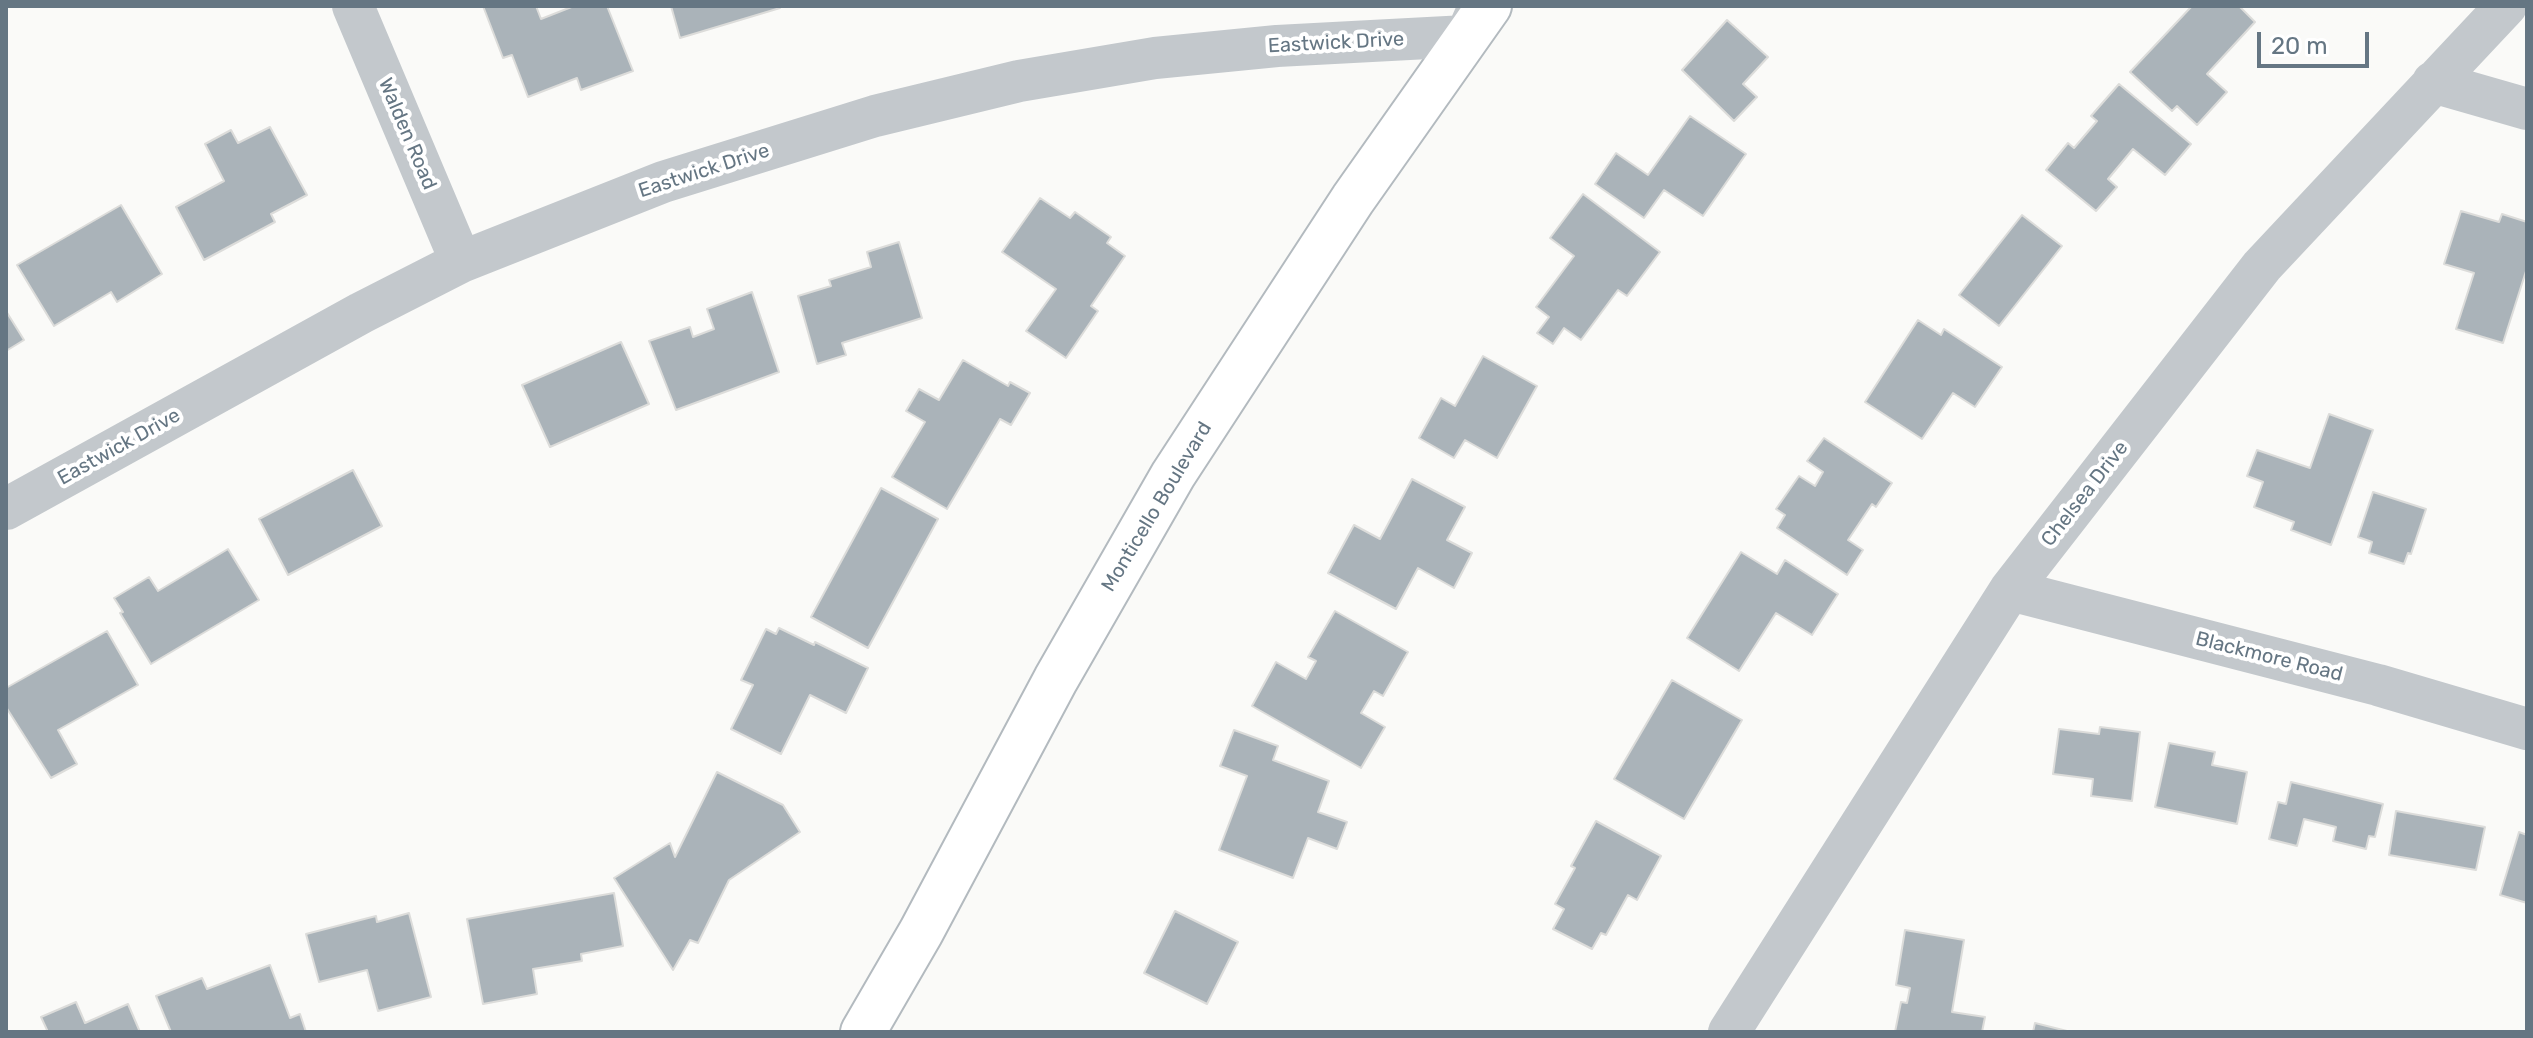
<!DOCTYPE html>
<html>
<head>
<meta charset="utf-8">
<style>
  body { margin:0 }
  #map { position:relative; width:2533px; height:1038px; overflow:hidden; background:#fafaf8; font-family:Rubik,sans-serif }
  canvas { display:block }
  .frame { position:absolute; inset:0; border:8px solid #657683; pointer-events:none }
  .scale { position:absolute; left:2257px; top:32px; width:112px; height:36px; box-sizing:border-box; border:4px solid #657683; border-top:0; padding-left:10px; font-size:24px; line-height:28px; white-space:nowrap; color:#657683; -webkit-text-stroke:6px #fff; paint-order:stroke }
</style>
</head>
<body>
<div id="map">
<canvas width="2533" height="1038"></canvas>
<div class="frame"></div>
<div class="scale">20 m</div>
</div>
<script>
const g = document.querySelector('canvas').getContext('2d');
g.lineJoin = 'round';
function fill(path, color) {
  g.fillStyle = color;
  g.fill(path, 'evenodd');
}
function strokePath(path, color, width, dash) {
  g.strokeStyle = color;
  g.lineWidth = width;
  g.lineCap = dash ? 'butt' : 'round';
  g.setLineDash(dash || []);
  g.stroke(path);
}
function label(font, color, halo, rows, align = 'center') {
  g.font = font + ' Rubik,sans-serif';
  g.lineWidth = 8;
  g.setLineDash([]);
  g.textBaseline = 'middle';
  g.strokeStyle = halo;
  g.fillStyle = color;
  for (const [text, x, y, turn = 0] of rows) {
    g.save();
    g.translate(x, y);
    g.rotate((+turn || 0) * Math.PI / 180);
    g.textAlign = isNaN(turn) ? turn : align;
    if (halo) g.strokeText(text, 0, 0);
    g.fillText(text, 0, 0);
    g.restore();
  }
}
const building = new Path2D(`
  M 483,6 L 536,6 L 541,19 L 574,6 L 607,6 L 633,71 L 581,90 L 577,78 L 528,97 L 512,55 L 503,58 Z
  M 671,6 L 780,6 L 780,8 L 680,38 Z
  M 2192,6 L 2239,6 L 2255,22 L 2207,74 L 2227,92 L 2197,125 L 2177,106 L 2172,111 L 2130,72 Z
  M 1727,20 L 1768,57 L 1743,84 L 1757,97 L 1734,121 L 1682,70 Z
  M 2119,84 L 2191,144 L 2165,175 L 2133,149 L 2108,179 L 2117,187 L 2096,211 L 2046,170 L 2068,143 L 2074,148 L 2097,121 L 2091,116 Z
  M 1690,116 L 1746,154 L 1703,216 L 1664,190 L 1644,218 L 1595,184 L 1616,153 L 1648,175 Z
  M 270,127 L 307,195 L 271,214 L 275,222 L 204,260 L 176,207 L 224,181 L 205,144 L 231,130 L 238,143 Z
  M 1583,194 L 1660,252 L 1627,296 L 1618,290 L 1581,340 L 1564,328 L 1553,344 L 1537,333 L 1549,317 L 1536,307 L 1574,256 L 1550,238 Z
  M 1040,198 L 1070,218 L 1075,212 L 1111,237 L 1107,243 L 1125,256 L 1091,306 L 1098,311 L 1066,358 L 1026,331 L 1056,289 L 1002,252 Z
  M 121,205 L 162,274 L 117,302 L 111,292 L 54,326 L 17,265 Z
  M 2461,211 L 2499,222 L 2502,214 L 2527,222 L 2527,268 L 2503,343 L 2456,329 L 2474,273 L 2444,264 Z
  M 2022,215 L 2062,246 L 1999,326 L 1959,295 Z
  M 899,242 L 922,318 L 842,343 L 846,355 L 817,364 L 798,296 L 831,286 L 829,280 L 871,267 L 867,252 Z
  M 752,292 L 779,372 L 676,410 L 649,341 L 690,327 L 693,337 L 714,329 L 707,309 Z
  M 6,311 L 24,340 L 6,351 Z
  M 1918,320 L 1941,335 L 1944,329 L 2002,367 L 1975,407 L 1953,393 L 1922,439 L 1865,402 Z
  M 621,342 L 649,404 L 550,447 L 522,385 Z
  M 1483,356 L 1537,386 L 1497,458 L 1465,440 L 1454,458 L 1419,438 L 1441,398 L 1455,406 Z
  M 963,360 L 1008,386 L 1010,382 L 1030,393 L 1011,425 L 1000,419 L 947,509 L 892,477 L 925,422 L 906,411 L 919,389 L 939,400 Z
  M 2329,414 L 2373,430 L 2331,545 L 2291,530 L 2294,522 L 2254,507 L 2263,482 L 2247,476 L 2257,450 L 2310,468 Z
  M 1824,438 L 1892,483 L 1876,507 L 1872,504 L 1848,540 L 1863,550 L 1847,575 L 1777,528 L 1785,515 L 1776,509 L 1799,476 L 1815,486 L 1823,472 L 1807,461 Z
  M 353,470 L 382,526 L 288,575 L 259,519 Z
  M 1412,479 L 1465,507 L 1447,540 L 1472,553 L 1454,588 L 1418,568 L 1396,609 L 1328,573 L 1354,525 L 1380,539 Z
  M 881,488 L 938,519 L 868,648 L 811,617 Z
  M 2373,492 L 2426,509 L 2411,554 L 2408,553 L 2404,564 L 2369,553 L 2372,542 L 2358,537 Z
  M 228,549 L 259,600 L 151,664 L 120,613 L 123,612 L 114,598 L 149,577 L 158,591 Z
  M 1741,552 L 1777,574 L 1785,560 L 1838,594 L 1812,635 L 1776,613 L 1739,671 L 1687,638 Z
  M 1335,611 L 1408,652 L 1383,696 L 1374,691 L 1361,713 L 1385,727 L 1361,768 L 1252,706 L 1276,662 L 1306,679 L 1316,661 L 1308,657 Z
  M 779,628 L 814,645 L 815,642 L 868,668 L 846,713 L 810,695 L 781,754 L 731,729 L 753,685 L 741,680 L 766,629 L 776,634 Z
  M 107,631 L 138,685 L 58,730 L 77,764 L 51,778 L 6,707 L 6,688 Z
  M 1672,680 L 1742,720 L 1684,819 L 1614,779 Z
  M 2100,727 L 2140,732 L 2132,801 L 2091,796 L 2093,779 L 2053,774 L 2059,729 L 2099,734 Z
  M 1234,730 L 1278,746 L 1273,760 L 1329,781 L 1318,812 L 1347,822 L 1337,849 L 1308,838 L 1293,878 L 1219,850 L 1247,776 L 1220,766 Z
  M 2169,743 L 2215,752 L 2212,765 L 2247,772 L 2237,824 L 2155,807 Z
  M 717,772 L 783,805 L 800,832 L 729,880 L 698,943 L 690,940 L 673,970 L 614,878 L 670,843 L 675,857 Z
  M 2291,782 L 2383,804 L 2375,837 L 2369,836 L 2366,849 L 2333,841 L 2336,827 L 2304,819 L 2297,846 L 2269,839 L 2278,802 L 2286,804 Z
  M 2396,811 L 2485,827 L 2476,870 L 2389,855 Z
  M 1596,821 L 1661,856 L 1637,900 L 1628,895 L 1606,935 L 1601,933 L 1592,949 L 1553,929 L 1564,909 L 1555,904 L 1575,868 L 1571,866 Z
  M 2519,832 L 2527,835 L 2527,903 L 2500,895 Z
  M 614,893 L 623,946 L 581,954 L 582,961 L 533,969 L 537,994 L 483,1004 L 467,919 Z
  M 1175,911 L 1238,942 L 1207,1004 L 1144,973 Z
  M 409,913 L 431,997 L 378,1011 L 367,970 L 319,982 L 306,934 L 376,916 L 377,922 Z
  M 1905,930 L 1964,940 L 1952,1012 L 1985,1017 L 1982,1032 L 1895,1032 L 1901,1002 L 1907,1003 L 1910,988 L 1896,985 Z
  M 270,965 L 290,1018 L 300,1014 L 306,1032 L 171,1032 L 156,996 L 202,978 L 207,989 Z
  M 76,1002 L 85,1023 L 128,1004 L 140,1032 L 48,1032 L 41,1017 Z
  M 2035,1023 L 2071,1032 L 2033,1032 Z`);
fill(building, '#aab3b9');
strokePath(building, '#dcdcda', 2);
const secondary = new Path2D(`
  M 863,1032 L 921,932 L 1056,679 L 1173,475 L 1353,199 L 1489,6`);
strokePath(secondary, '#b3babf', 48);
strokePath(new Path2D(`
  M 353,6 L 461,262
  M 2433,82 L 2527,109
  M 6,509 L 361,313 L 461,262 L 663,182 L 875,116 L 1019,81 L 1155,58 L 1277,46 L 1466,36 L 1479,7
  M 2010,590 L 2378,685 L 2527,729
  M 1729,1032 L 2010,590 L 2262,266 L 2506,6`), '#c3c8cc', 42);
strokePath(secondary, '#fff', 44);
label('20px', '#657683', '#fff', [
  ["Eastwick Drive",1336,43,-3],
  ["Walden Road",407,134,67],
  ["Eastwick Drive",704,171,-18],
  ["Eastwick Drive",119,447,-29],
  ["Chelsea Drive",2085,494,-52],
  ["Monticello Boulevard",1157,507,-59],
  ["Blackmore Road",2269,657,14]
]);
</script>
</body>
</html>
